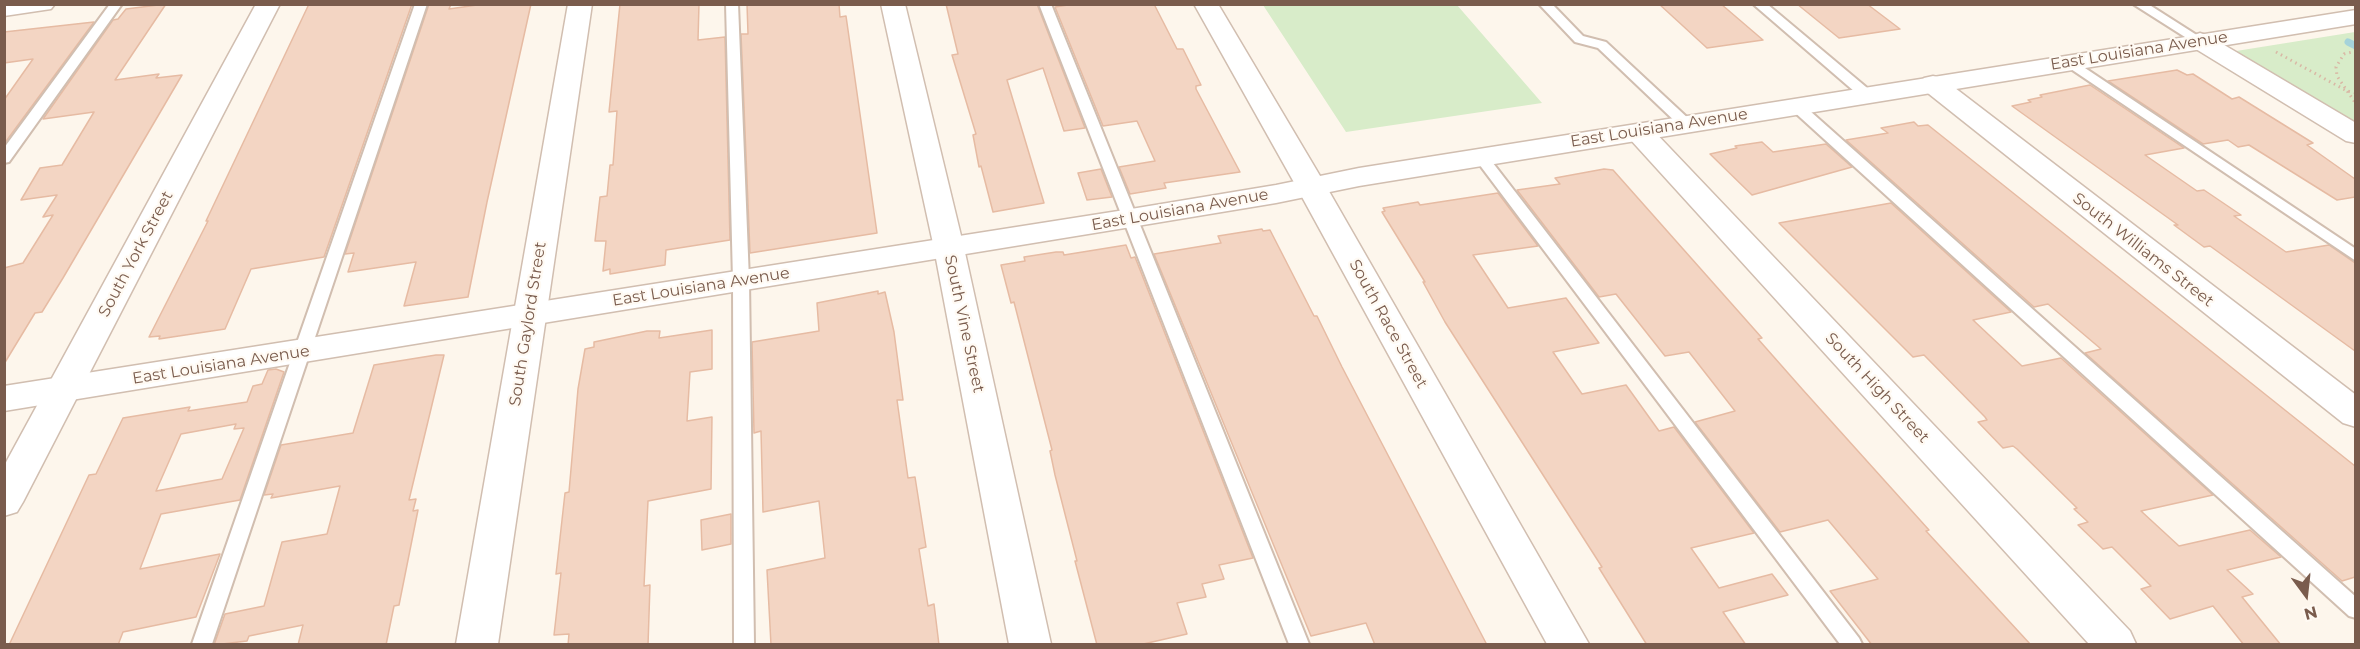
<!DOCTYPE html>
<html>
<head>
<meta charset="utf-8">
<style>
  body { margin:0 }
  #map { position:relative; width:2360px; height:649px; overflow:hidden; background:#fdf6ec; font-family:Montserrat,sans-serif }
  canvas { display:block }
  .frame { position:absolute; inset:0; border:6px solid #7a5c4d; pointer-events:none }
  .north { position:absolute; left:2276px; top:565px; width:60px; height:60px; -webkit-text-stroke:4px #fffaf3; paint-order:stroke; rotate:165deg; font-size:16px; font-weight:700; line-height:24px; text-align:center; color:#7a5c4d }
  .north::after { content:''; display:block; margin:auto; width:21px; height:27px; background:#7a5c4d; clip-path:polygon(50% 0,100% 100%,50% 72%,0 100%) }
</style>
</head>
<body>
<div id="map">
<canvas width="2360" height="649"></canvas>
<div class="frame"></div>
<div class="north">N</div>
</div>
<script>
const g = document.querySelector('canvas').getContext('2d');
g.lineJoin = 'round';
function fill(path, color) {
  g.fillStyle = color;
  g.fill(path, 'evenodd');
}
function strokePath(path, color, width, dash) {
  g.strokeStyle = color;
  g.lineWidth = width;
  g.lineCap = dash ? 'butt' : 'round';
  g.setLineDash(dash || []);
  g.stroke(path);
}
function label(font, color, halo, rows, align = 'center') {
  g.font = font + ' Montserrat,sans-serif';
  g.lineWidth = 4.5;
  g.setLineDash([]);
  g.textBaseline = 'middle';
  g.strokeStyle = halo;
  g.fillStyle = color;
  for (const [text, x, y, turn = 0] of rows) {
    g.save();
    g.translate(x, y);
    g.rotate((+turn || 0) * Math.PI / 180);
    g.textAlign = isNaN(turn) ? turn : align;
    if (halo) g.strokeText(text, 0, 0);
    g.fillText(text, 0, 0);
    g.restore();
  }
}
fill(new Path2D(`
  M 1263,5 L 1457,5 L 1542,103 L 1346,132 Z
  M 2355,32 L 2355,126 L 2230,52 Z`), '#d8ecc9');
strokePath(new Path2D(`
  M 2348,42 L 2356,46`), '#a5d3da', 7);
const building = new Path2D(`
  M 166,4 L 115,80 L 159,74 L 156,78 L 182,75 L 63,278 L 42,312 L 35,313 L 4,364 L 4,268 L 23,263 L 53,215 L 43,217 L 57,195 L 21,200 L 40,168 L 62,165 L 94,112 L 43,119 L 113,20 L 118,19 L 126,9 Z
  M 309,4 L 412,4 L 324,257 L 251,269 L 225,329 L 159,339 L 160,336 L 149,337 L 208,221 L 206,221 Z
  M 429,4 L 451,4 L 449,9 L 484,4 L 531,4 L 487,202 L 468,297 L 404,306 L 416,262 L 348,272 L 354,253 L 345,254 Z
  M 620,4 L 699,4 L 698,40 L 725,37 L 730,240 L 666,250 L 665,265 L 610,274 L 610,269 L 603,271 L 606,241 L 595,241 L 600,197 L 607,196 L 610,165 L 613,165 L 617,111 L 609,112 Z
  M 747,4 L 839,4 L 840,17 L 846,16 L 877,233 L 750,253 L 741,34 L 748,34 Z
  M 946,4 L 1037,4 L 1085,128 L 1064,131 L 1043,68 L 1007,80 L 1044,203 L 993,212 L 981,166 L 979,167 L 973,135 L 976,134 L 952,55 L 958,54 Z
  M 1074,4 L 1154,4 L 1177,49 L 1183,49 L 1201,85 L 1196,86 L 1196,89 L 1240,172 L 1164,183 L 1166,188 L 1130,194 L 1119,167 L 1155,161 L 1137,121 L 1103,126 L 1055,7 Z
  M 1659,4 L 1721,4 L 1763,40 L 1707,48 Z
  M 1797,4 L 1867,4 L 1900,29 L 1839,38 Z
  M 94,22 L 4,144 L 4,100 L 33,59 L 4,63 L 4,32 Z
  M 2177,70 L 2187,75 L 2193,74 L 2232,99 L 2239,97 L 2313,143 L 2307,145 L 2355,179 L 2355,197 L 2337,200 L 2249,145 L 2238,147 L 2228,140 L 2203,144 L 2108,81 Z
  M 2090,85 L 2184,148 L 2145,155 L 2197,191 L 2204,190 L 2241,215 L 2234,216 L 2286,252 L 2329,245 L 2355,263 L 2355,351 L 2210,246 L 2204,247 L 2174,225 L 2178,225 L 2012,106 L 2031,102 L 2028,100 L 2042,97 L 2040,95 Z
  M 1914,122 L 1918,126 L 1928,125 L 2355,466 L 2355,577 L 2342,581 L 2085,353 L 2101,349 L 2048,304 L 2034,307 L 1846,140 L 1888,133 L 1881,128 Z
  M 1762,142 L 1773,152 L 1826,144 L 1852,167 L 1752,195 L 1710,154 L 1737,148 L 1735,146 Z
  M 1101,169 L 1112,197 L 1087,200 L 1078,173 Z
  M 1604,169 L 1613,170 L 1762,338 L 1758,339 L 1803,390 L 1929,530 L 1926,531 L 2031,645 L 1872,645 L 1830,591 L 1878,579 L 1828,520 L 1780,532 L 1695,422 L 1735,411 L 1689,352 L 1665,356 L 1616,294 L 1599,297 L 1517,190 L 1560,184 L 1555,178 Z
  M 1498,193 L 1538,246 L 1473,255 L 1508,308 L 1566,298 L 1599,343 L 1553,352 L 1582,394 L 1626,385 L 1659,431 L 1674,427 L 1754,533 L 1691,548 L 1719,588 L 1772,574 L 1788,595 L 1723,612 L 1746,645 L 1647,645 L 1599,568 L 1602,567 L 1445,322 L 1423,282 L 1425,282 L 1382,212 L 1385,211 L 1383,208 L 1418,202 L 1420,205 Z
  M 1891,203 L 2011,312 L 1973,320 L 2022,366 L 2061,358 L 2213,495 L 2141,511 L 2179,546 L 2250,530 L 2281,557 L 2227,570 L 2253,594 L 2242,597 L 2281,645 L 2244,645 L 2213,606 L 2170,619 L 2141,589 L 2151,586 L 2112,547 L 2103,549 L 2078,525 L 2088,522 L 2074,509 L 2077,508 L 2017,449 L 2013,446 L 2003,448 L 1978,422 L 1987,420 L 1985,417 L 1924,355 L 1913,357 L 1779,223 Z
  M 1262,229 L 1263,231 L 1270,230 L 1314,316 L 1317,316 L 1342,367 L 1487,645 L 1375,645 L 1366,623 L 1311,636 L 1154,254 L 1221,243 L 1218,236 Z
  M 1126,245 L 1131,258 L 1135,257 L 1253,558 L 1219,565 L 1224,579 L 1202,584 L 1206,597 L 1177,603 L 1187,634 L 1139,645 L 1097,645 L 1075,561 L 1077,561 L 1055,475 L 1050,451 L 1052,450 L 1014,302 L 1011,303 L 1001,265 L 1025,261 L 1024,257 L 1056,252 L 1063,252 L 1064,255 Z
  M 878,291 L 878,294 L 885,292 L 894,332 L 903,400 L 897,400 L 908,478 L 915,477 L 926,547 L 919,549 L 928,606 L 934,604 L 939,645 L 771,645 L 767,570 L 825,558 L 819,501 L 763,512 L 761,431 L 754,433 L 752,342 L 819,331 L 817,303 Z
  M 712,330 L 712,369 L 690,372 L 687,421 L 712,417 L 711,489 L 648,501 L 644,586 L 650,585 L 648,645 L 568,645 L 569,634 L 554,635 L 561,573 L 556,574 L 565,493 L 569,492 L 578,389 L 585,349 L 594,347 L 594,342 L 647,331 L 660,331 L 659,338 Z
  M 436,355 L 444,355 L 409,500 L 416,499 L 413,511 L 418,510 L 399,605 L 394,606 L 386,645 L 298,645 L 303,625 L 249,636 L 247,641 L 214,645 L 225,614 L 264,606 L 282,542 L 327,534 L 340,486 L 271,498 L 273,494 L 264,495 L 281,445 L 353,433 L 374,365 Z
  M 276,369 L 284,372 L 240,500 L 161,514 L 140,569 L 220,554 L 196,617 L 123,632 L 118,645 L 9,645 L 89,475 L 96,474 L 123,418 L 190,407 L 188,411 L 247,402 L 253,386 L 262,384 L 268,370 ZM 236,424 L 234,429 L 244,428 L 222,479 L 156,491 L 181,434 Z
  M 731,514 L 731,544 L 702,550 L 701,520 Z`);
fill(building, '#f3d5c3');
strokePath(building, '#e6bba3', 1.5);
const service = new Path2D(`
  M 110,4 L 122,4 L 9,162 L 4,163 L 4,148 Z
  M 415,4 L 427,4 L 212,644 L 192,644 Z
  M 726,4 L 738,4 L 749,280 L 754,644 L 734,644 L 733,280 Z
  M 1039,4 L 1051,4 L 1309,644 L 1289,644 Z
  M 1539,4 L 1552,4 L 1583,36 L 1606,42 L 1691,121 L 1693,124 L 1691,127 L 1681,127 L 1598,48 L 1575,42 Z
  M 1753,4 L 1767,4 L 1872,92 L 1874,95 L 1872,98 L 1862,98 Z
  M 2133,4 L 2148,4 L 2206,41 L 2200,45 L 2196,44 Z
  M 2070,58 L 2356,249 L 2356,261 L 2065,65 L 2064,62 L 2065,59 Z
  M 1796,102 L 1801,103 L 2356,597 L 2356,618 L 2349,616 L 1791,109 L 1789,106 L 1791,103 Z
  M 1481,153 L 1486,154 L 1859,638 L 1862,644 L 1840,644 L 1476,160 L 1474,157 L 1476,154 Z`);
const minor = new Path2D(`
  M 4,4 L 55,4 L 51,9 L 4,16 Z
  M 256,4 L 280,4 L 23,502 L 17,512 L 4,516 L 4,466 Z
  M 568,4 L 592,4 L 498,644 L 456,644 Z
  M 881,4 L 905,4 L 964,248 L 1051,644 L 1009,644 L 934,248 Z
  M 1194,4 L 1218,4 L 1326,186 L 1589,644 L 1547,644 L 1296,186 Z
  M 2200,33 L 2209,36 L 2356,123 L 2356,143 L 2346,141 L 2191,46 L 2187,41 L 2191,36 Z
  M 1933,76 L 1942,78 L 2356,395 L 2356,427 L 2343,423 L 1924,90 L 1920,84 L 1924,78 Z
  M 1639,124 L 1649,126 L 2130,631 L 2136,644 L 2089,644 L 1629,138 L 1625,132 L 1629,126 Z`);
const tertiary = new Path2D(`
  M 2356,10 L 2356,24 L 1359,186 L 1276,203 L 1131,227 L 4,411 L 4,386 L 1131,209 L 1276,185 L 1359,168 Z`);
strokePath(service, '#d1beb0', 4);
strokePath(minor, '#d1beb0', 3);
strokePath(tertiary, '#d1beb0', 3);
strokePath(new Path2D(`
  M 2356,51 L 2344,54 L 2336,67 L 2337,76 L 2356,104
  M 2276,52 L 2347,91 L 2356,93`), '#d9b8a5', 3, [1.5, 4]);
fill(service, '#fff');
fill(minor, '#fff');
fill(tertiary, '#fff');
label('16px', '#7a5c4d', '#fffaf3', [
  ["East Louisiana Avenue",2139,51,-9],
  ["East Louisiana Avenue",1659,128,-9],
  ["East Louisiana Avenue",1180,210,-10],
  ["South Williams Street",2143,250,38],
  ["South York Street",136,254,-62],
  ["East Louisiana Avenue",701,287,-9],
  ["South Gaylord Street",528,324,-81],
  ["South Vine Street",964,324,78],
  ["South Race Street",1388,324,61],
  ["East Louisiana Avenue",221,365,-9],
  ["South High Street",1877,388,47]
]);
</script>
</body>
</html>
